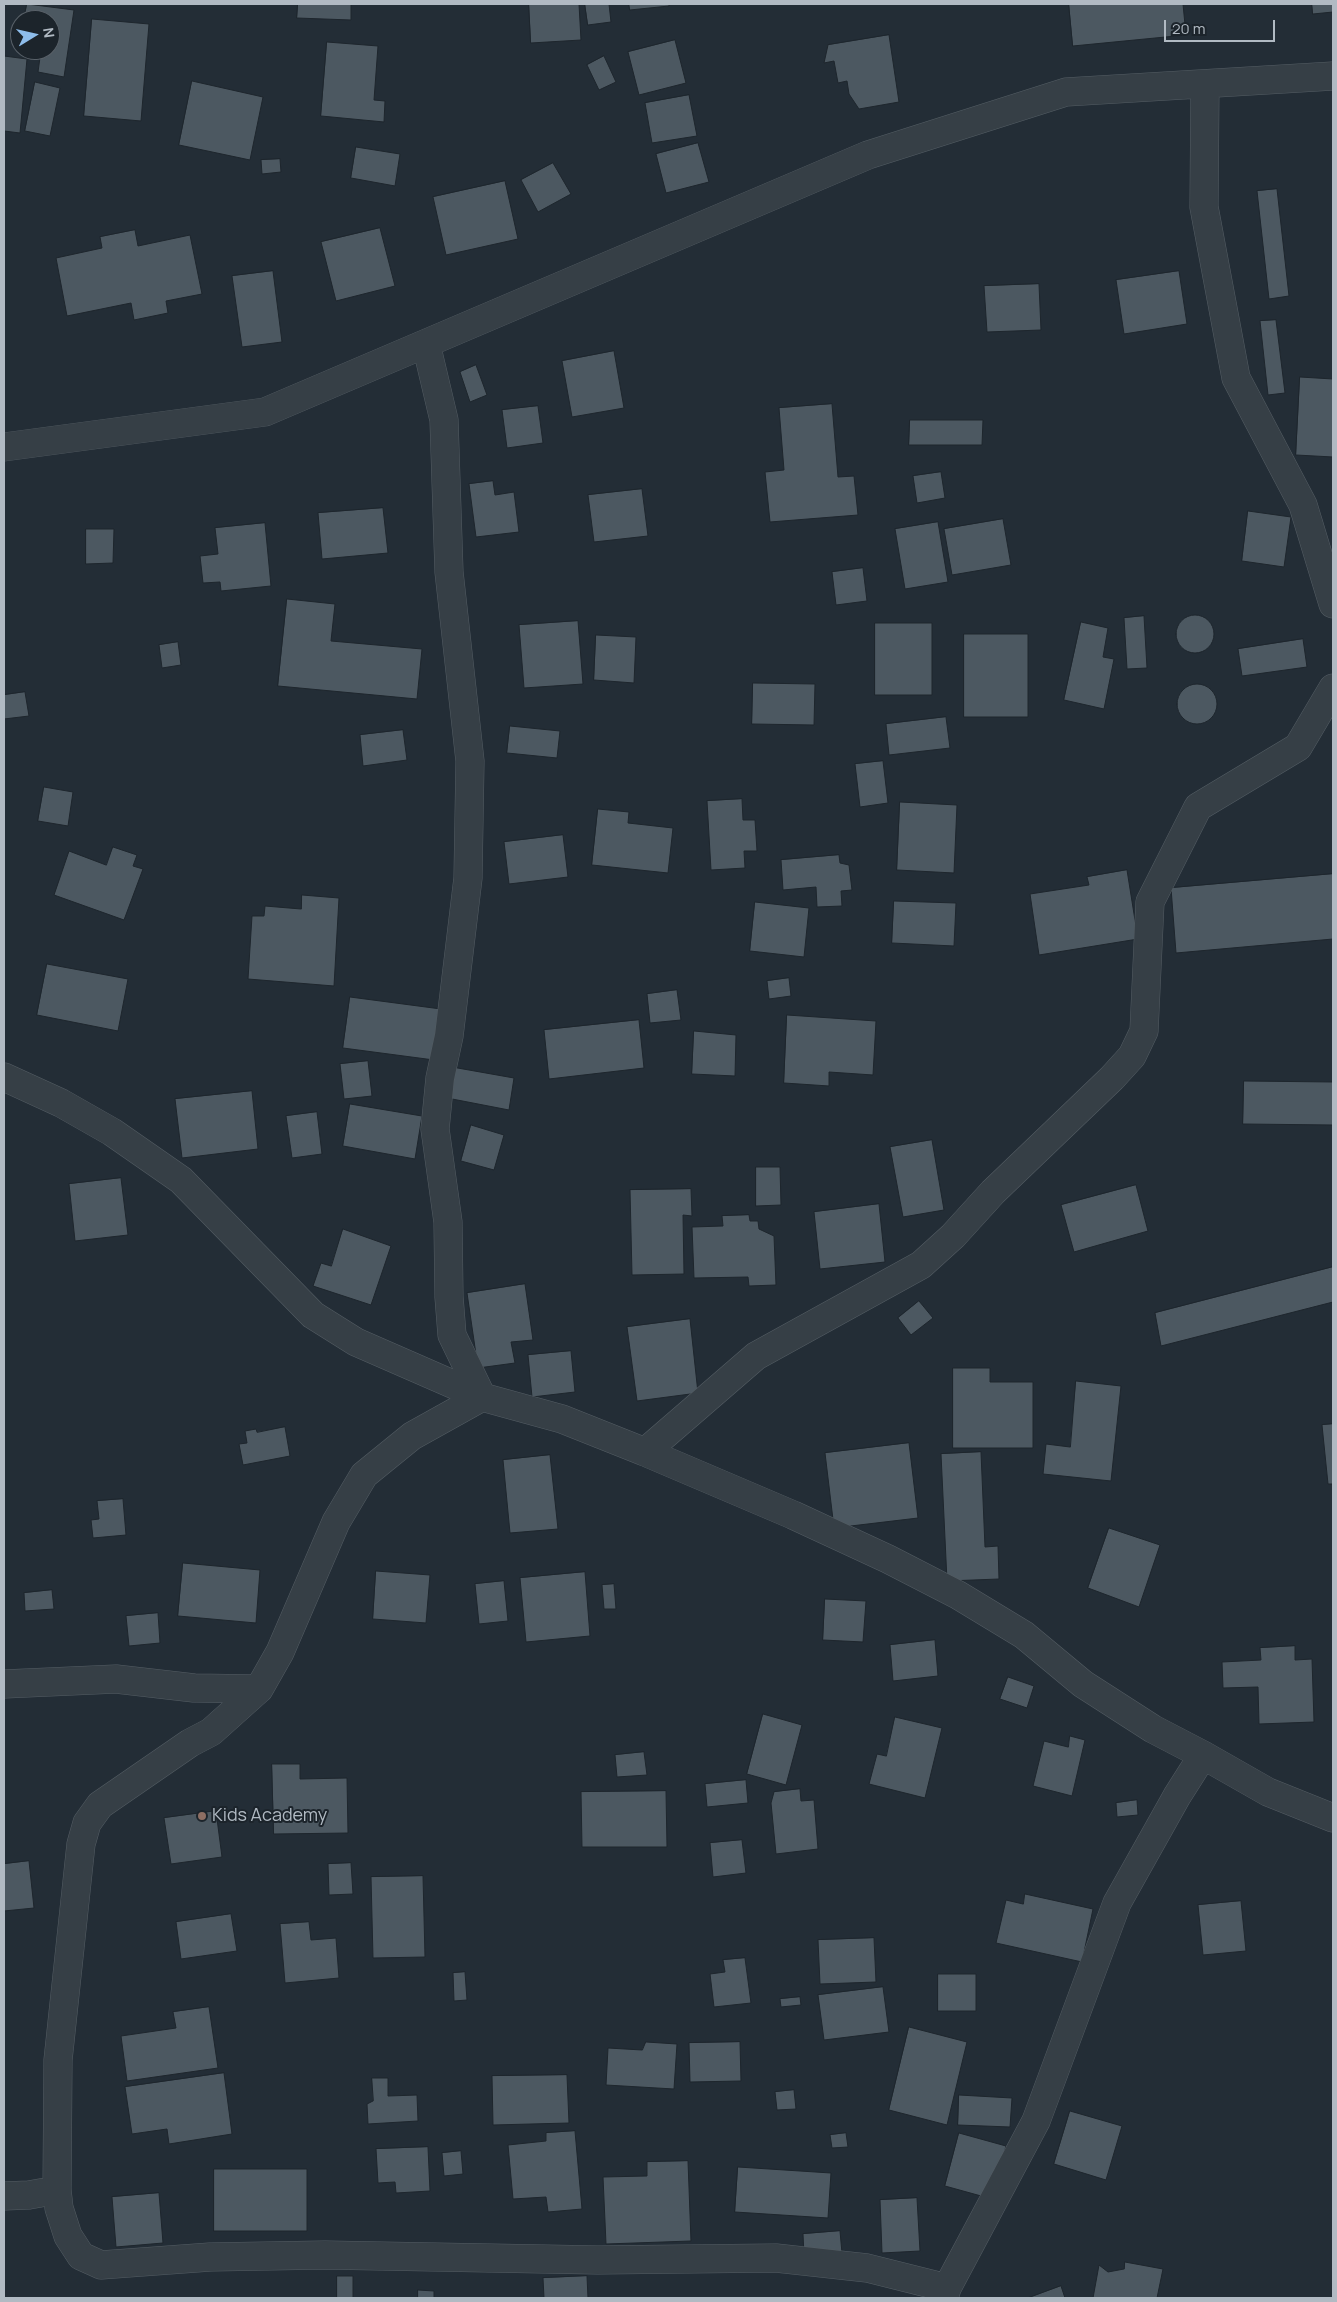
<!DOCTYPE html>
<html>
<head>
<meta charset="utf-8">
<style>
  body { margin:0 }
  #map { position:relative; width:1337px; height:2302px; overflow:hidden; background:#232d36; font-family:Manrope,sans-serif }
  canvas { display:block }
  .frame { position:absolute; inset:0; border:5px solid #b1bac3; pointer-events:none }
  .north { position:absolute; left:10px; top:10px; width:50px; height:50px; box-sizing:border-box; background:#1c242b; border:1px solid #586068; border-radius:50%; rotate:81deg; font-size:14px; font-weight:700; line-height:20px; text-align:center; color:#b1bac3 }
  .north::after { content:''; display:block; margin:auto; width:18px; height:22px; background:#8ebdeb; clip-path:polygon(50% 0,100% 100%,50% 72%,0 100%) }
  .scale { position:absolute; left:1164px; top:20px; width:111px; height:22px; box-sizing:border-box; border:2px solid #b1bac3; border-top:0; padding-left:6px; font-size:15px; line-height:18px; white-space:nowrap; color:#b1bac3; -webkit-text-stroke:4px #1c242b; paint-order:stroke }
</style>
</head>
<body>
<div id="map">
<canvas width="1337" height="2302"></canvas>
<div class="frame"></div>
<div class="north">N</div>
<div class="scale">20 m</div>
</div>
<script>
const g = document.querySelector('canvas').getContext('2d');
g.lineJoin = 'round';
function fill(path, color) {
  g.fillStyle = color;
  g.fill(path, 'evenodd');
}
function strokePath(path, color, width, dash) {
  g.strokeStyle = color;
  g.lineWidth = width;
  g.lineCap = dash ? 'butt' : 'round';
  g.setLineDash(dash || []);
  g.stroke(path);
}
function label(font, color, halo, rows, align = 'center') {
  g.font = font + ' Manrope,sans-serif';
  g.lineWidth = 4;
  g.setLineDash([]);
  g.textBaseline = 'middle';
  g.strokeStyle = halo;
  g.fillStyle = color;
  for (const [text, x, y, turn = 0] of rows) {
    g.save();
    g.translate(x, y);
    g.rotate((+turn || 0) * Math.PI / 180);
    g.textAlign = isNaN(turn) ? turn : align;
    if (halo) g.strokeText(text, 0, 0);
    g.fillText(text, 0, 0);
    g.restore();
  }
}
const building = new Path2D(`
  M 27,4 L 74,10 L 64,77 L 38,72 L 41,50 L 50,50 L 50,20 L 24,20 Z
  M 298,4 L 351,4 L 351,20 L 297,18 Z
  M 529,4 L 579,4 L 581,40 L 531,43 Z
  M 585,4 L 609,4 L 611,22 L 588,25 Z
  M 629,4 L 669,4 L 669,6 L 630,10 Z
  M 1069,4 L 1183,4 L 1186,35 L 1073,46 Z
  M 1312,4 L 1333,4 L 1333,12 L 1313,14 Z
  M 92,19 L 149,24 L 141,121 L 84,116 Z
  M 889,35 L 899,102 L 859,109 L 849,94 L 847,81 L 838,83 L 834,61 L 824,63 L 828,45 Z
  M 675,40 L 686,83 L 639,95 L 628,52 Z
  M 327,42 L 378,46 L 374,100 L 385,101 L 384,122 L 321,116 Z
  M 4,56 L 27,59 L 20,133 L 4,131 Z
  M 604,56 L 616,82 L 599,90 L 587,65 Z
  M 192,81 L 263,97 L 250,160 L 179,145 Z
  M 35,82 L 60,88 L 50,136 L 25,131 Z
  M 689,95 L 697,136 L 652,143 L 645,103 Z
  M 698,143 L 709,182 L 666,193 L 656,154 Z
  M 356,147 L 400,154 L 395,186 L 351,178 Z
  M 280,159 L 281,172 L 262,174 L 261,160 Z
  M 553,163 L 571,194 L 538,212 L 521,180 Z
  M 505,181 L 518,239 L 446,255 L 433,197 Z
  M 1277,189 L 1289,296 L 1269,299 L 1257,191 Z
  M 380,228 L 395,286 L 336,301 L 321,242 Z
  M 135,230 L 138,246 L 190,235 L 202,294 L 166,301 L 168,313 L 134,320 L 131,303 L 67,316 L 56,258 L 102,248 L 100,237 Z
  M 273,271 L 282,342 L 242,347 L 232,276 Z
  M 1179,271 L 1187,324 L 1124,334 L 1116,280 Z
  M 1039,284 L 1041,330 L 987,332 L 984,286 Z
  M 1276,320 L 1285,393 L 1268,395 L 1260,321 Z
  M 614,351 L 624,408 L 572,417 L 562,361 Z
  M 476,365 L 487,395 L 470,402 L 460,372 Z
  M 1300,377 L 1333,379 L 1333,457 L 1296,455 Z
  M 832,404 L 838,477 L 854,476 L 858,515 L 770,522 L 765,472 L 784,470 L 779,408 Z
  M 538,406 L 543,443 L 507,448 L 502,410 Z
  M 910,420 L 983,420 L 982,445 L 909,445 Z
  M 941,472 L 945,498 L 917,503 L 913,476 Z
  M 493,481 L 495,495 L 514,492 L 519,532 L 476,537 L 469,484 Z
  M 642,489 L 648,536 L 594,542 L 588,495 Z
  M 383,508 L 388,553 L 322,559 L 318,513 Z
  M 1248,511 L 1291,517 L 1284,567 L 1242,561 Z
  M 1003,519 L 1011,565 L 952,575 L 944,529 Z
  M 938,522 L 948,582 L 905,589 L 895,529 Z
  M 265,523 L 271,586 L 221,591 L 220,582 L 203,583 L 200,556 L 218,554 L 215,528 Z
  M 86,529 L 114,529 L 113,563 L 86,564 Z
  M 863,568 L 867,601 L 836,605 L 832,572 Z
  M 287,599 L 335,604 L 331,641 L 422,649 L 417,699 L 278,686 Z
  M1176 634a19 19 0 1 1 38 0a19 19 0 1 1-38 0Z
  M 1144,616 L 1147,668 L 1127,669 L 1124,618 Z
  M 578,621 L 583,684 L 524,688 L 519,625 Z
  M 1081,622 L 1108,628 L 1103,657 L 1114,659 L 1104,709 L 1064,700 Z
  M 875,623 L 932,623 L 932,695 L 875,695 Z
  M 964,634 L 1028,634 L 1028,717 L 964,717 Z
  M 596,635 L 636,637 L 634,683 L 594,680 Z
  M 1303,639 L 1307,667 L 1242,676 L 1238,649 Z
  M 178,642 L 181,665 L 162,668 L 159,645 Z
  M 753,683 L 815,684 L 814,725 L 752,724 Z
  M1177 704a20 20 0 1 1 40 0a20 20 0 1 1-40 0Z
  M 25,692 L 29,716 L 4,719 L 4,695 Z
  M 946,717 L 950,748 L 889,755 L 886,724 Z
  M 510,726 L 560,731 L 557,758 L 507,753 Z
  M 403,730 L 407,760 L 363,766 L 360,735 Z
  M 883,761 L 888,803 L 860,807 L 855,764 Z
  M 44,787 L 73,792 L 68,826 L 38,821 Z
  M 742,799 L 743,820 L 755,820 L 757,851 L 744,851 L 745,868 L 711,870 L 707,801 Z
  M 900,802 L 957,805 L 954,873 L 897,870 Z
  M 598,809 L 629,812 L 628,823 L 673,828 L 668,873 L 592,865 Z
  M 563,835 L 568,877 L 509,884 L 504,842 Z
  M 113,847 L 137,855 L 133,866 L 143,869 L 124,920 L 54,895 L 69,851 L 106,865 Z
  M 839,855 L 840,863 L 849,865 L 852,890 L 841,891 L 842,906 L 817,907 L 816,887 L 783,890 L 781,860 Z
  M 1127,870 L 1138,939 L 1039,955 L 1030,894 L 1089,885 L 1087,877 Z
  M 1333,874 L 1333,939 L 1176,953 L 1171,888 Z
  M 302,895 L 339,898 L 334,986 L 248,979 L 252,916 L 264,916 L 265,906 L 301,909 Z
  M 894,901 L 956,903 L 954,946 L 892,943 Z
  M 755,902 L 809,908 L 804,957 L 750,951 Z
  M 47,964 L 128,979 L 118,1031 L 37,1015 Z
  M 789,978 L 791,996 L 769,999 L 767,981 Z
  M 677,990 L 681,1020 L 650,1023 L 647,994 Z
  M 350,997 L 441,1009 L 434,1060 L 343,1048 Z
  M 787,1015 L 876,1021 L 873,1075 L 829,1072 L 829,1086 L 784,1083 Z
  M 639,1020 L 644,1068 L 549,1079 L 544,1030 Z
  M 694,1031 L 736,1035 L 735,1076 L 692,1074 Z
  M 368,1061 L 372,1096 L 344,1099 L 340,1064 Z
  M 452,1067 L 514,1078 L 509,1110 L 447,1098 Z
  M 1244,1081 L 1333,1082 L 1333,1125 L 1243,1124 Z
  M 252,1091 L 258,1149 L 182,1158 L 175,1099 Z
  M 350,1104 L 422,1116 L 415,1159 L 343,1146 Z
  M 317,1112 L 322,1154 L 292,1158 L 286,1116 Z
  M 471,1125 L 504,1135 L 494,1170 L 461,1161 Z
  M 932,1140 L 944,1210 L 903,1217 L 890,1147 Z
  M 756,1167 L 780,1167 L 781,1205 L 756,1206 Z
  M 121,1178 L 128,1235 L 75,1241 L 69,1184 Z
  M 1136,1185 L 1148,1231 L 1074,1252 L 1061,1205 Z
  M 691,1189 L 692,1216 L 683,1215 L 684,1274 L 632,1275 L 630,1190 Z
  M 879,1204 L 885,1262 L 820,1269 L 814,1212 Z
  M 749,1215 L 750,1221 L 758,1221 L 759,1229 L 774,1236 L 776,1285 L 749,1286 L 748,1277 L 694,1278 L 692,1227 L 723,1226 L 722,1216 Z
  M 343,1229 L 391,1246 L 371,1305 L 313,1286 L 321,1263 L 331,1266 Z
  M 1333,1267 L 1333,1302 L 1161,1346 L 1155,1313 Z
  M 525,1284 L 533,1340 L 511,1342 L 515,1363 L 478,1368 L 467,1293 Z
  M 919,1301 L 933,1318 L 911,1335 L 898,1318 Z
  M 690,1319 L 698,1393 L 637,1401 L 627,1327 Z
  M 571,1351 L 575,1392 L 532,1397 L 528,1355 Z
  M 953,1368 L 990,1368 L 990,1382 L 1033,1382 L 1033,1448 L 953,1448 Z
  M 1076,1381 L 1121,1386 L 1111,1481 L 1043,1474 L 1046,1444 L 1070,1447 Z
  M 1333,1424 L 1333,1484 L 1328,1484 L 1322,1425 Z
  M 285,1427 L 290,1456 L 243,1465 L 239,1444 L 247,1443 L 245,1431 L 256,1429 L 257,1432 Z
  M 909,1443 L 918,1518 L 834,1528 L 825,1453 Z
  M 981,1452 L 985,1547 L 998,1546 L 999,1579 L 947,1581 L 941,1454 Z
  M 550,1455 L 558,1529 L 510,1533 L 503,1460 Z
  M 123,1499 L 126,1535 L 93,1538 L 91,1520 L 99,1519 L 97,1501 Z
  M 1109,1528 L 1160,1545 L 1139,1607 L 1088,1588 Z
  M 183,1563 L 260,1570 L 256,1623 L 178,1616 Z
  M 376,1571 L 430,1575 L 426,1623 L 373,1619 Z
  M 585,1572 L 590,1636 L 526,1642 L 520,1578 Z
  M 504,1581 L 508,1621 L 479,1624 L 475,1584 Z
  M 614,1584 L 616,1609 L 604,1609 L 602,1585 Z
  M 52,1590 L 54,1609 L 25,1611 L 24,1593 Z
  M 825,1599 L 866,1601 L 863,1642 L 823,1640 Z
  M 158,1613 L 160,1643 L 129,1646 L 126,1616 Z
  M 935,1640 L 938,1676 L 893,1681 L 890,1645 Z
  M 1295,1646 L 1295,1660 L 1312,1659 L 1314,1722 L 1259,1724 L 1258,1687 L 1223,1688 L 1222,1662 L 1261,1660 L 1260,1648 Z
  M 1008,1677 L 1034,1686 L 1027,1708 L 1000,1699 Z
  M 763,1714 L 802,1725 L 786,1785 L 747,1774 Z
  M 895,1717 L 942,1728 L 925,1798 L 869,1784 L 877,1754 L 886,1756 Z
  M 1070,1736 L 1085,1740 L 1072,1796 L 1033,1786 L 1044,1741 L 1068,1747 Z
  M 644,1752 L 647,1775 L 617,1777 L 615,1755 Z
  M 272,1764 L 300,1764 L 300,1779 L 347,1778 L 348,1833 L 274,1834 Z
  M 746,1780 L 748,1803 L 707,1807 L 705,1784 Z
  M 800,1789 L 801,1801 L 814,1800 L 818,1849 L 776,1854 L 771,1803 L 774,1792 Z
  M 666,1791 L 667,1847 L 582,1847 L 581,1792 Z
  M 1137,1800 L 1138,1815 L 1117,1817 L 1116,1803 Z
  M 216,1811 L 222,1857 L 171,1864 L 164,1818 Z
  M 742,1840 L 746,1873 L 713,1877 L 710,1843 Z
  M 29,1861 L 34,1908 L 4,1911 L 4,1864 Z
  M 351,1863 L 353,1894 L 329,1895 L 328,1864 Z
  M 423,1876 L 425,1957 L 373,1958 L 371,1877 Z
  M 1025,1894 L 1093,1909 L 1082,1962 L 996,1943 L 1006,1900 L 1023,1904 Z
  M 1241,1901 L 1246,1951 L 1203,1955 L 1198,1905 Z
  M 231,1914 L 237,1951 L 181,1959 L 176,1922 Z
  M 309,1922 L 311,1940 L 336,1938 L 339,1978 L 285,1983 L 280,1924 Z
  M 874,1938 L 876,1982 L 820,1984 L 818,1940 Z
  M 745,1958 L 751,2003 L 714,2007 L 710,1974 L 725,1972 L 723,1960 Z
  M 465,1972 L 467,2000 L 454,2001 L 453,1973 Z
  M 938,1974 L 976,1974 L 976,2011 L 938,2011 Z
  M 883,1987 L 889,2032 L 824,2040 L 818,1995 Z
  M 800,1997 L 801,2005 L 781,2007 L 780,1999 Z
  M 209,2007 L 218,2068 L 127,2081 L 121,2036 L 176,2028 L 173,2012 Z
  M 909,2027 L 967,2042 L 947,2125 L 889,2110 Z
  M 646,2042 L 677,2044 L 674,2089 L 606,2085 L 608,2048 L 642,2050 Z
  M 740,2042 L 741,2081 L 690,2082 L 689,2043 Z
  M 224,2073 L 232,2134 L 169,2144 L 167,2129 L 132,2134 L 125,2087 Z
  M 567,2075 L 569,2123 L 493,2125 L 492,2076 Z
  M 372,2078 L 388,2078 L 388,2096 L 417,2095 L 418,2121 L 368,2124 L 367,2104 L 373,2101 Z
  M 794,2090 L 796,2109 L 777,2110 L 775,2092 Z
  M 959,2095 L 1012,2098 L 1010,2127 L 958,2125 Z
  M 1070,2111 L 1122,2126 L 1106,2180 L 1054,2164 Z
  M 575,2131 L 582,2209 L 548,2212 L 546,2197 L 513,2199 L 508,2145 L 546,2141 L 546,2133 Z
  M 846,2133 L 848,2147 L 832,2148 L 830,2135 Z
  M 959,2133 L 1006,2146 L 992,2199 L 945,2186 Z
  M 428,2147 L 430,2191 L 396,2193 L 395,2182 L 378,2183 L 376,2149 Z
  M 461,2151 L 463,2174 L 444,2176 L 442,2153 Z
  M 688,2161 L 691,2241 L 606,2244 L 603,2177 L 647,2176 L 647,2162 Z
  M 738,2167 L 831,2173 L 828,2218 L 735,2212 Z
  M 214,2169 L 307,2169 L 307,2231 L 214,2231 Z
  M 159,2193 L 163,2243 L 116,2247 L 112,2197 Z
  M 917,2198 L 920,2251 L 882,2253 L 880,2200 Z
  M 840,2231 L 842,2253 L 804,2256 L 803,2234 Z
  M 1125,2262 L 1163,2269 L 1157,2298 L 1093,2298 L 1099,2265 L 1108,2272 L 1124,2269 Z
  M 337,2276 L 353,2276 L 353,2298 L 337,2298 Z
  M 587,2276 L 588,2298 L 544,2298 L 543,2278 Z
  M 1061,2286 L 1065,2298 L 1028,2298 Z
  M 418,2290 L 434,2291 L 434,2298 L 418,2298 Z`);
fill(building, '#4c5861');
strokePath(building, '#1e262d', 1);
const street = new Path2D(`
  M 1205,84 L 1204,207 L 1236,378 L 1303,505 L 1333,604
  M 4,447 L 265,412 L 868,155 L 1066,92 L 1333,76
  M 4,1077 L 61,1103 L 112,1132 L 181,1180 L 313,1315 L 356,1342 L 482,1397 L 562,1419 L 645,1452 L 793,1515 L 888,1559 L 958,1595 L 1024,1635 L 1083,1684 L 1153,1729 L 1203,1755 L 1268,1792 L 1333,1818
  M 645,1452 L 756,1356 L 921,1265 L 953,1236 L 993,1192 L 1112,1078 L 1132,1056 L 1144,1031 L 1150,902 L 1198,807 L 1298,747 L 1333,688
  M 4,1684 L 116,1679 L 194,1688 L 259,1689
  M 57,2190 L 59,2208 L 68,2236 L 81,2256 L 101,2265 L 210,2257 L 325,2255 L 598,2260 L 776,2258 L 867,2268 L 947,2288
  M 4,2196 L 29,2195 L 57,2190 L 58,2060 L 81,1844 L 87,1823 L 100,1805 L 190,1743 L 211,1732 L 259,1689 L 280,1652 L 336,1522 L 364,1475 L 412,1436 L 482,1397 L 452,1335 L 449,1297 L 448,1222 L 435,1129 L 440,1078 L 449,1036 L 468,878 L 470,761 L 449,572 L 444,420 L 426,344
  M 944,2298 L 947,2288 L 1036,2121 L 1117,1903 L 1177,1796 L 1203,1755`);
strokePath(street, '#545d64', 29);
strokePath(street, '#363f46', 28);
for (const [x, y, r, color] of [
  [202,1816,5,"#8d6e63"]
]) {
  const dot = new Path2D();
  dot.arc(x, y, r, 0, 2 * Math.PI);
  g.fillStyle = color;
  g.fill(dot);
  strokePath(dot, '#1c242b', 2);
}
label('18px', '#b1bac3', '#1c242b', [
  ["Kids Academy",212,1816]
], 'left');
</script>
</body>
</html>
